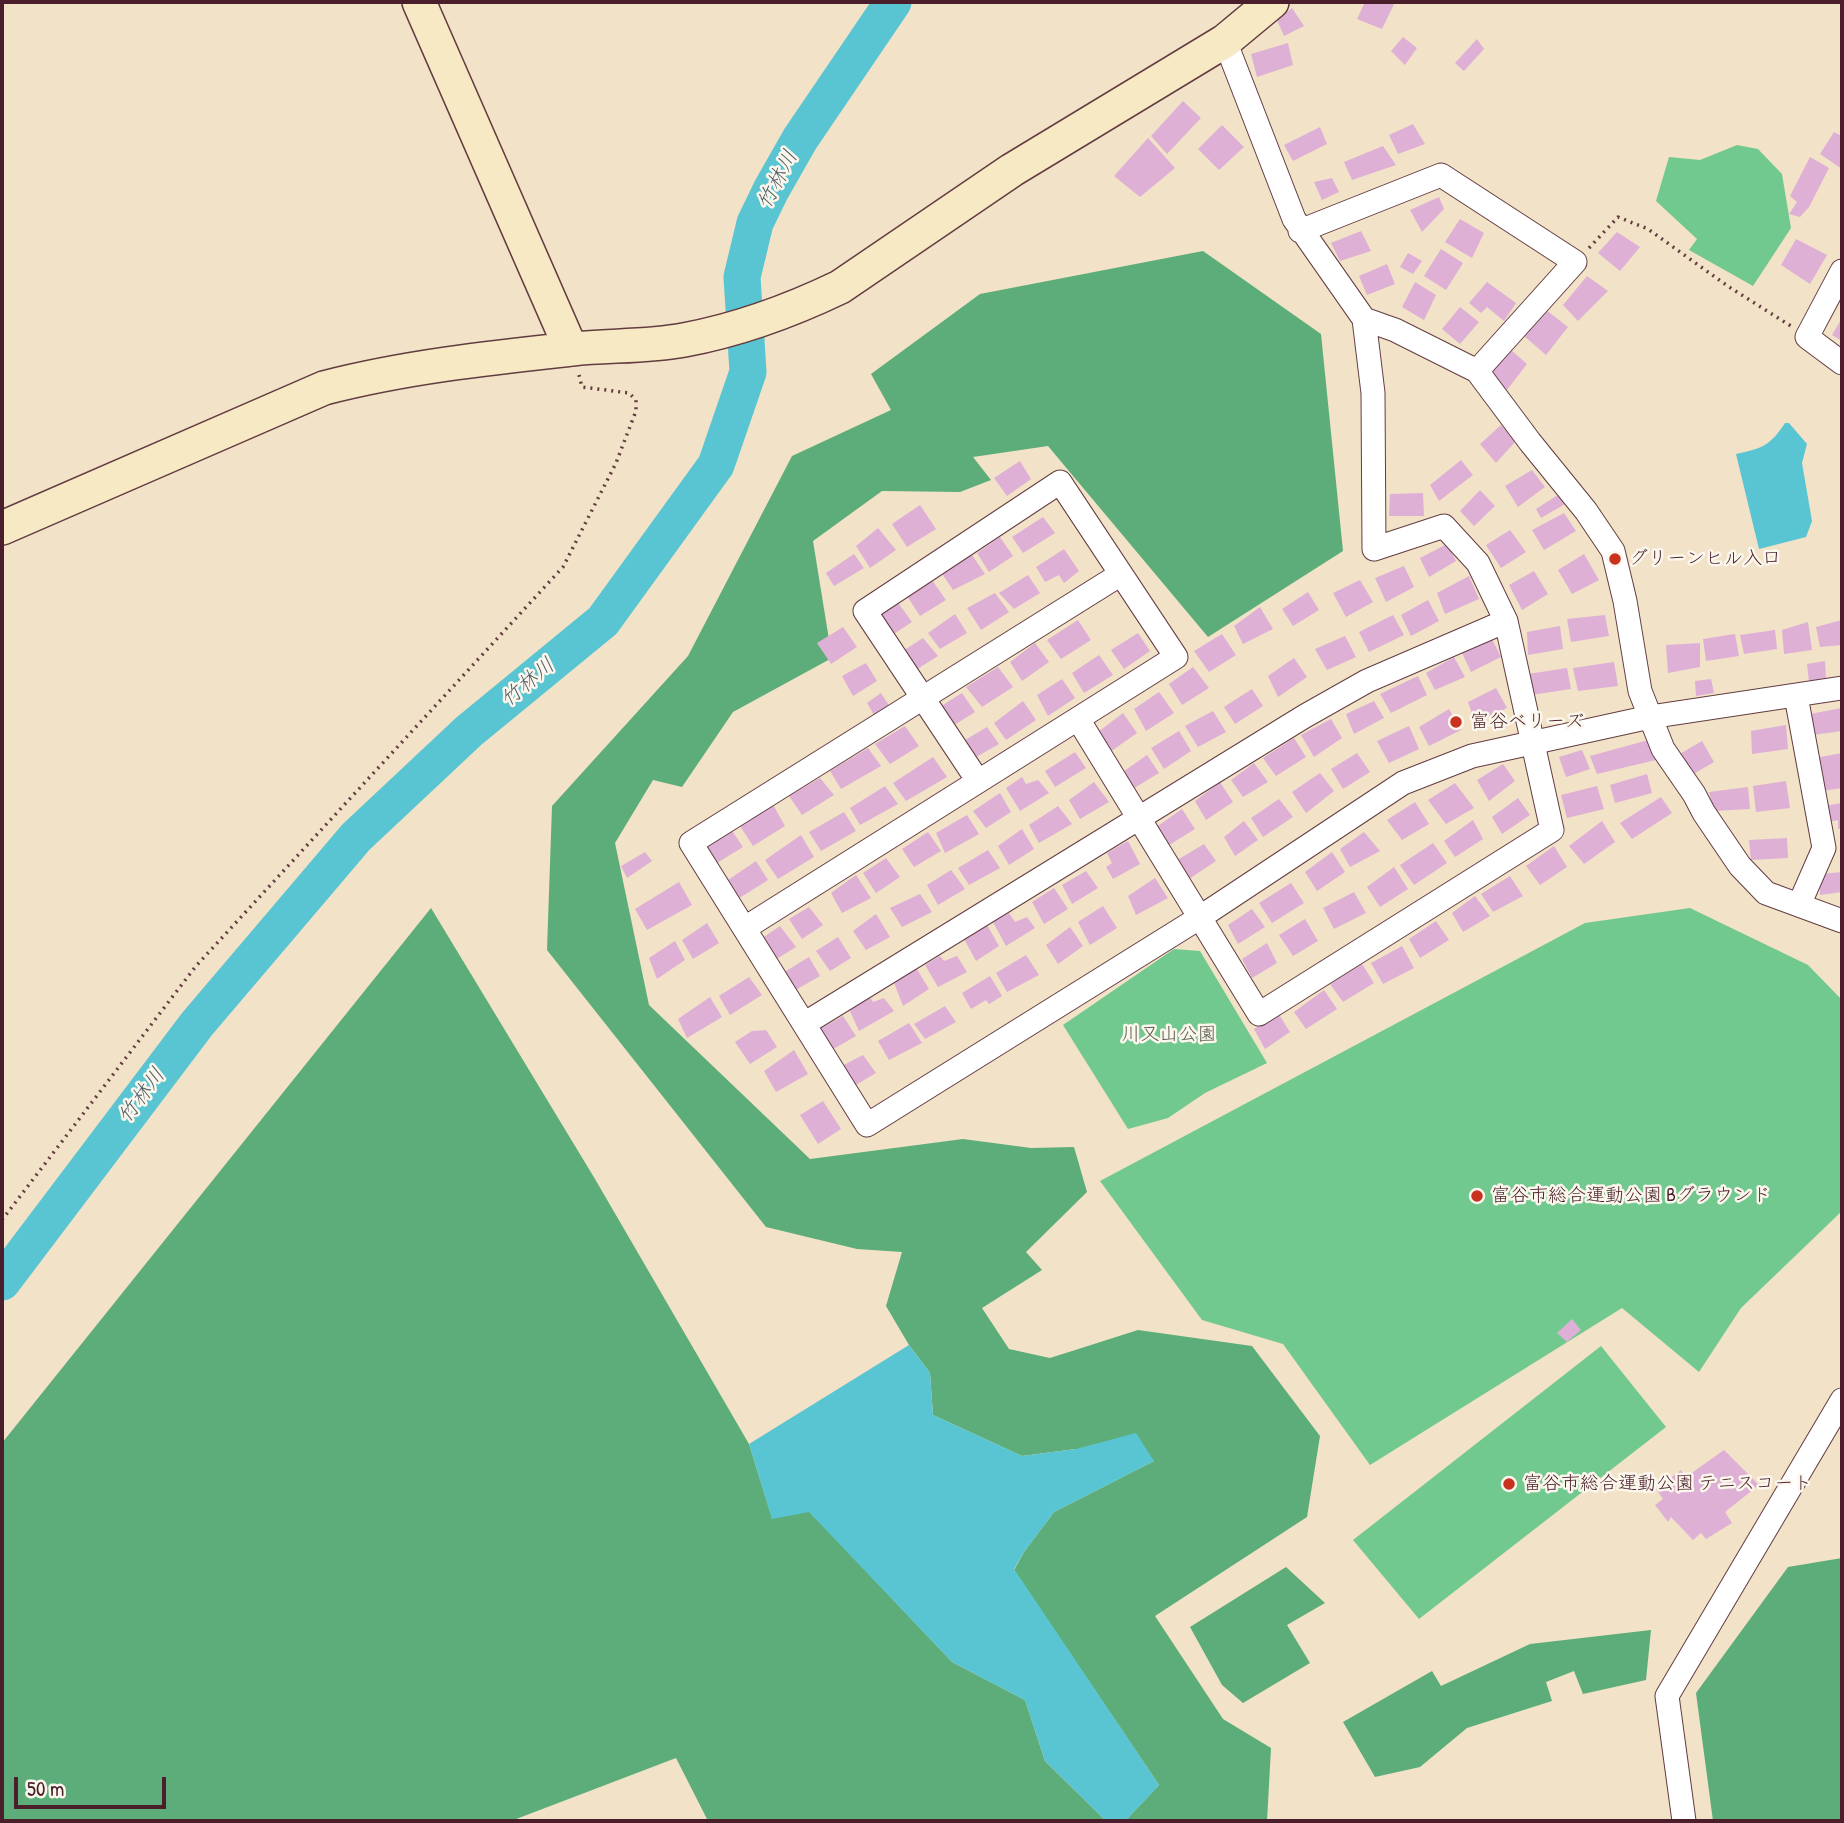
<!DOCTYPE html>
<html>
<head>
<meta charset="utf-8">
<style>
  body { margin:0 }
  #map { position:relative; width:1844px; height:1823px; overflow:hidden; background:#f2e2c7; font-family:"Patrick Hand",sans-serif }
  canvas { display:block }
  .frame { position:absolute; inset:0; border:4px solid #4a1f2b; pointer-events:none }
  .scale { position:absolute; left:14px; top:1777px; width:152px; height:32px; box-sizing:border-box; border:4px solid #4a1f2b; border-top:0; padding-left:9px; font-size:21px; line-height:24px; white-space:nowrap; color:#4a1f2b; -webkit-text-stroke:5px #fbf7ec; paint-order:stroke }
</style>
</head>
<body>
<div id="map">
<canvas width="1844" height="1823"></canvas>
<div class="frame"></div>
<div class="scale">50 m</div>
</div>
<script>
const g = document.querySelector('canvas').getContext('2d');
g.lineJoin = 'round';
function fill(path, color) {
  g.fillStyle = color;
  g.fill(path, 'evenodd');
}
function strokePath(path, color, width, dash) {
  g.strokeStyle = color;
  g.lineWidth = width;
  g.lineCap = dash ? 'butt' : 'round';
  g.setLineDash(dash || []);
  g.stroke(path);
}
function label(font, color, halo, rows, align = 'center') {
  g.font = font + ' "Patrick Hand","Klee One",sans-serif';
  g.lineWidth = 5;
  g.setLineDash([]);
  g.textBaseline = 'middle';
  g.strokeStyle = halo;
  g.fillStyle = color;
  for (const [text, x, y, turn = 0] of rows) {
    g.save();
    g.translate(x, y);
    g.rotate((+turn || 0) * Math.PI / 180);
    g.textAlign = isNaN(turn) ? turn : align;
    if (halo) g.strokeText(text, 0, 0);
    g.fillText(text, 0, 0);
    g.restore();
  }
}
fill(new Path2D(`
  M 1737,145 L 1758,149 L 1782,174 L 1791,228 L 1753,286 L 1689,250 L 1697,239 L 1656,201 L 1669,157 L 1700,160 Z
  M 1690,908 L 1808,965 L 1842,1000 L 1842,1211 L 1741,1308 L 1699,1372 L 1622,1308 L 1370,1465 L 1283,1344 L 1202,1320 L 1100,1181 L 1585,923 Z
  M 1174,949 L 1200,951 L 1267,1063 L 1205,1093 L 1168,1118 L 1128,1129 L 1063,1025 Z
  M 1601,1346 L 1666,1427 L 1419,1619 L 1353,1540 Z`), '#72c98f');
fill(new Path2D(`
  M 1203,251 L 1321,334 L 1343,551 L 1208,637 L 1048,446 L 973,457 L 991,480 L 960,492 L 882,491 L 813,541 L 832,658 L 733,712 L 682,787 L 653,780 L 615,843 L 649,1005 L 810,1159 L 963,1139 L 1031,1148 L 1074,1147 L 1087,1192 L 1026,1252 L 1042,1270 L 982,1308 L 1009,1349 L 1050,1358 L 1138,1330 L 1252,1346 L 1320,1436 L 1307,1517 L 1155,1616 L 1223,1719 L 1271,1748 L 1267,1821 L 1125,1821 L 1159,1785 L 1014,1570 L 1024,1552 L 1054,1512 L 1154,1461 L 1076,1449 L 1022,1456 L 933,1415 L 930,1373 L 909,1345 L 886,1306 L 902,1252 L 857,1249 L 766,1227 L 547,950 L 552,806 L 688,656 L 792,456 L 891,410 L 871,374 L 980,294 Z
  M 431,908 L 595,1179 L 749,1444 L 772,1518 L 809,1511 L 952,1662 L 1025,1700 L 1045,1761 L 1106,1821 L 708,1821 L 676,1758 L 511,1821 L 2,1821 L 2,1443 Z
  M 1842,1558 L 1842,1821 L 1713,1821 L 1696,1693 L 1788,1567 Z
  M 1286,1567 L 1325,1603 L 1287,1625 L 1310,1663 L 1243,1703 L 1222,1685 L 1190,1627 Z
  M 1651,1630 L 1646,1680 L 1583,1694 L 1574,1671 L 1546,1682 L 1552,1701 L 1467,1728 L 1420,1767 L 1375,1777 L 1343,1722 L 1432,1671 L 1441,1686 L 1530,1644 Z`), '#5dad7a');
fill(new Path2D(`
  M 1785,423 L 1789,423 L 1807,444 L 1802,463 L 1812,521 L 1806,537 L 1759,549 L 1736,454 C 1762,448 1769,447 1785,423 Z
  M 909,1345 L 930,1373 L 933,1415 L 1022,1456 L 1076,1449 L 1136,1433 L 1154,1461 L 1054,1512 L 1024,1552 L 1014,1569 L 1159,1785 L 1125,1821 L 1106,1821 L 1045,1761 L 1025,1700 L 952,1662 L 809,1512 L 772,1519 L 749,1444 Z`), '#59c5d2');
strokePath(new Path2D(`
  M 2,1282 L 197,1024 L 356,837 L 469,731 L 603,621 L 716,465 L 748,372 L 742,277 L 755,223 L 771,190 L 800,139 L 893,2`), '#59c5d2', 37);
fill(new Path2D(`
  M 1365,2 L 1395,2 L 1382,29 L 1357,19 Z
  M 1292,8 L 1304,26 L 1284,36 L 1277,20 Z
  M 1403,37 L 1417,48 L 1405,65 L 1391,51 Z
  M 1477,39 L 1484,49 L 1464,71 L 1455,63 Z
  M 1288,43 L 1293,65 L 1257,77 L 1251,54 Z
  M 1183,101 L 1201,118 L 1167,154 L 1151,136 Z
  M 1413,124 L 1425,144 L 1398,154 L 1389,135 Z
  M 1222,125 L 1244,147 L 1219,170 L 1198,149 Z
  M 1320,127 L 1327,144 L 1293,161 L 1284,145 Z
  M 1834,132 L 1842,136 L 1842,169 L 1820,154 Z
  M 1148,138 L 1175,168 L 1140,197 L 1114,176 Z
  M 1383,146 L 1396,165 L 1352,180 L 1344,162 Z
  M 1810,157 L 1829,168 L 1809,207 L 1800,217 L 1789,214 L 1797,202 L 1790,196 Z
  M 1332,178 L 1339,192 L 1322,200 L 1314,182 Z
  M 1439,197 L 1444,209 L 1422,232 L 1410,210 Z
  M 1460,219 L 1484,233 L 1472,258 L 1445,242 Z
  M 1361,231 L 1371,251 L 1340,261 L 1331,243 Z
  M 1617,232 L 1640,247 L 1620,271 L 1598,253 Z
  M 1796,239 L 1827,255 L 1810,284 L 1781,265 Z
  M 1441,249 L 1463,263 L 1446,290 L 1424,276 Z
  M 1408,253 L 1422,261 L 1413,274 L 1400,267 Z
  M 1387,264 L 1395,284 L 1367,295 L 1359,276 Z
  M 1587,276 L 1608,291 L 1578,321 L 1563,305 Z
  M 1415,282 L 1436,295 L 1424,320 L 1402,307 Z
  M 1487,282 L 1516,303 L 1504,321 L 1487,307 L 1481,313 L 1469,303 Z
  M 1460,307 L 1479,322 L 1460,344 L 1442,329 Z
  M 1546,310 L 1568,327 L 1546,355 L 1524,336 Z
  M 1842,318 L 1842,341 L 1832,335 Z
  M 1511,350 L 1527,364 L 1507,390 L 1489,374 Z
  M 1501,425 L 1516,441 L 1496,463 L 1480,444 Z
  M 1461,460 L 1473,475 L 1439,501 L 1430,485 Z
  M 1020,461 L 1031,479 L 1007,496 L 994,478 Z
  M 1532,470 L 1545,487 L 1518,507 L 1505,486 Z
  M 1480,490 L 1495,506 L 1474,526 L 1460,511 Z
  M 1423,493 L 1424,516 L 1389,516 L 1390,494 Z
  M 1561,493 L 1567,503 L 1541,518 L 1536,509 Z
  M 920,505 L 936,529 L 907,547 L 892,524 Z
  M 1564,513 L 1576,531 L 1544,550 L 1532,530 Z
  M 1043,517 L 1055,533 L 1023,553 L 1012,537 Z
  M 878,528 L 896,550 L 870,568 L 856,546 Z
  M 1510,530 L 1526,552 L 1501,568 L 1486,545 Z
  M 1000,537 L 1013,556 L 989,572 L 977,553 Z
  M 1447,544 L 1456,561 L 1429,577 L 1420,558 Z
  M 1064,549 L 1079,571 L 1064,583 L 1059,575 L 1045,582 L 1036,567 Z
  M 970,552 L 985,574 L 953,590 L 939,569 Z
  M 854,554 L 864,568 L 834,586 L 826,573 Z
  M 1584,554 L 1599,580 L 1572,594 L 1558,570 Z
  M 1404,566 L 1414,587 L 1386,602 L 1375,578 Z
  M 1534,571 L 1548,594 L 1522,610 L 1509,585 Z
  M 1028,575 L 1040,593 L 1014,609 L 999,593 Z
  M 1469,576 L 1479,599 L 1445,614 L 1437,593 Z
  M 932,580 L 946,600 L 920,616 L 907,596 Z
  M 1360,580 L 1373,602 L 1346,617 L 1333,593 Z
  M 1308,592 L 1319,610 L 1293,626 L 1282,609 Z
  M 995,593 L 1009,612 L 981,630 L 967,608 Z
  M 896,600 L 912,622 L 886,639 L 871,617 Z
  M 1428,600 L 1439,621 L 1411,636 L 1401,615 Z
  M 1260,607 L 1273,629 L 1243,644 L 1234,626 Z
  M 955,614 L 967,633 L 940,649 L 928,633 Z
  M 1393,615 L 1404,635 L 1369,652 L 1359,632 Z
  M 1605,615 L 1609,636 L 1571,642 L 1567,619 Z
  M 1078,620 L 1091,640 L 1061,659 L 1047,640 Z
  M 1842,620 L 1842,645 L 1820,647 L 1816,627 Z
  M 1808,622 L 1812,650 L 1784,654 L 1782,630 Z
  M 1560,626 L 1563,649 L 1528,655 L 1527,632 Z
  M 843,627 L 857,647 L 831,664 L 817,643 Z
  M 1775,630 L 1777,649 L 1744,654 L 1740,635 Z
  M 1138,633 L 1150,651 L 1124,669 L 1111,650 Z
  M 1222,634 L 1236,655 L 1209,672 L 1194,651 Z
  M 1735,634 L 1739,656 L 1706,661 L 1703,639 Z
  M 1345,636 L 1356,657 L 1327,670 L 1315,649 Z
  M 1491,637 L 1501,657 L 1471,672 L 1462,653 Z
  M 923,638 L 938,656 L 911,673 L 898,654 Z
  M 1035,643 L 1049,662 L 1022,681 L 1010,662 Z
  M 1700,643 L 1700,667 L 1668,673 L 1666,645 Z
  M 1099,655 L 1113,675 L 1084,693 L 1072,673 Z
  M 1454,657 L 1465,677 L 1435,690 L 1426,673 Z
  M 1294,658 L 1307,677 L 1278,697 L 1268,676 Z
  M 1825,661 L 1826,680 L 1809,682 L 1807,664 Z
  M 1614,662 L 1618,686 L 1578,691 L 1573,668 Z
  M 866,663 L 877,681 L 853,696 L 842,676 Z
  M 998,667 L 1013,687 L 982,707 L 966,687 Z
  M 1193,667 L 1209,688 L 1182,705 L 1169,684 Z
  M 1567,668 L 1571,689 L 1531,695 L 1528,674 Z
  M 1418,676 L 1427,695 L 1391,713 L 1380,694 Z
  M 1062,679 L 1075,698 L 1048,716 L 1037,695 Z
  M 1711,679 L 1714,693 L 1696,696 L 1695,681 Z
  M 1496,688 L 1507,708 L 1475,722 L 1468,702 Z
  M 1252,689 L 1263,706 L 1235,724 L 1224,707 Z
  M 1159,692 L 1174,713 L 1146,731 L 1134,709 Z
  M 881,693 L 890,707 L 874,715 L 867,703 Z
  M 962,693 L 975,712 L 948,729 L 935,710 Z
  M 1023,701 L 1036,720 L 1006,740 L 994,723 Z
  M 1374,701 L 1384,718 L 1354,734 L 1346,714 Z
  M 1842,708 L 1842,731 L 1813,735 L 1810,714 Z
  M 1449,709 L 1461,730 L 1429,746 L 1419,727 Z
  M 1213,711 L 1226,732 L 1198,747 L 1185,726 Z
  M 1123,713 L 1137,733 L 1110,752 L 1098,732 Z
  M 1331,719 L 1342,738 L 1314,757 L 1301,735 Z
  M 1786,725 L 1788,749 L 1752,754 L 1751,731 Z
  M 905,726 L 919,746 L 890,764 L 875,744 Z
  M 1409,726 L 1419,749 L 1389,763 L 1377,741 Z
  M 987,727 L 999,744 L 971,760 L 960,743 Z
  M 1179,731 L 1191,751 L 1164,769 L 1151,748 Z
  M 1294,738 L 1306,757 L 1276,776 L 1263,758 Z
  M 1652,739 L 1660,759 L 1597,774 L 1590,756 Z
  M 1702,741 L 1714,762 L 1690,776 L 1678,755 Z
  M 868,748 L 881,766 L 841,789 L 830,771 Z
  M 1582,750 L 1590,769 L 1566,777 L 1559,757 Z
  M 1075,752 L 1086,768 L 1055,787 L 1045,771 Z
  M 1357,753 L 1370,772 L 1343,789 L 1331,769 Z
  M 1842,753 L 1842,788 L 1822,791 L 1815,758 Z
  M 1147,755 L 1159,773 L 1131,790 L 1120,774 Z
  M 933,757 L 947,777 L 906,801 L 893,783 Z
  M 1254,763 L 1268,782 L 1243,797 L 1231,780 Z
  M 1503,764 L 1515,781 L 1489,801 L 1477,780 Z
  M 1320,773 L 1334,791 L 1306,813 L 1292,792 Z
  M 1647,774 L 1652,793 L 1615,803 L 1610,785 Z
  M 1022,777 L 1026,784 L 1038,780 L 1049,793 L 1020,811 L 1006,788 Z
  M 820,778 L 834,795 L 802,815 L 789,796 Z
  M 1786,781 L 1790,808 L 1756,812 L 1753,786 Z
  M 1094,782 L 1109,802 L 1080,819 L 1069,800 Z
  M 1220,782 L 1233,802 L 1206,820 L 1195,801 Z
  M 1455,783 L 1474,808 L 1446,824 L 1428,800 Z
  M 885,786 L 898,804 L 860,825 L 850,808 Z
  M 1597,786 L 1604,809 L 1567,818 L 1561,795 Z
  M 1748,787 L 1750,809 L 1714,811 L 1709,792 Z
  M 1000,793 L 1011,812 L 986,828 L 973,811 Z
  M 1661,797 L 1672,813 L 1632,839 L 1620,823 Z
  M 1518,798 L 1530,815 L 1502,834 L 1492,817 Z
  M 1279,799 L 1293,817 L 1263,837 L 1251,818 Z
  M 1415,802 L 1429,824 L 1402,840 L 1387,820 Z
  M 772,803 L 785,826 L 753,846 L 740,826 Z
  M 1842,803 L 1842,828 L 1838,829 L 1838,820 L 1825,823 L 1823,806 Z
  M 1058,806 L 1072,824 L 1039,843 L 1029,825 Z
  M 1182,809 L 1195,829 L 1166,847 L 1155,828 Z
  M 844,812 L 856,831 L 821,851 L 809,832 Z
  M 967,815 L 979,834 L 945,853 L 936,833 Z
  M 1473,820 L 1483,839 L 1455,857 L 1444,841 Z
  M 1244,821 L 1258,840 L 1235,856 L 1224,837 Z
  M 1602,821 L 1615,842 L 1584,864 L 1569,846 Z
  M 731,829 L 743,847 L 712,866 L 699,846 Z
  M 1022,829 L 1034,849 L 1009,865 L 998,846 Z
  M 928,832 L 941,851 L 914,867 L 902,849 Z
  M 1364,832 L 1380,851 L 1350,867 L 1340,849 Z
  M 801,835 L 814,857 L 778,879 L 765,860 Z
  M 1787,838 L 1788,858 L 1751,860 L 1749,840 Z
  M 1128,841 L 1140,864 L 1113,879 L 1106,867 L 1112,863 L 1107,853 Z
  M 1433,843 L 1447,863 L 1414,885 L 1400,865 Z
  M 1204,844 L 1216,861 L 1186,881 L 1174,862 Z
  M 1554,846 L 1567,867 L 1540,885 L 1526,866 Z
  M 988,850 L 1000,868 L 969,885 L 958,868 Z
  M 645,852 L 652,861 L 627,878 L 621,866 Z
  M 1332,852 L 1345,872 L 1317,891 L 1305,872 Z
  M 886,858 L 900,877 L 876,893 L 863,873 Z
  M 756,861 L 768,880 L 733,902 L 722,884 Z
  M 1394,867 L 1408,889 L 1380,907 L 1367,887 Z
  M 951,870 L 965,889 L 938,905 L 927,885 Z
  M 1086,871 L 1098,888 L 1072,904 L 1062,885 Z
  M 1842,872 L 1842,892 L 1820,895 L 1820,874 Z
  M 856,875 L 871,898 L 842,913 L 831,893 Z
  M 1510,876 L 1523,896 L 1493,912 L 1481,894 Z
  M 1155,878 L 1168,898 L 1136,915 L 1128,896 Z
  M 679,882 L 692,905 L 647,930 L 635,909 Z
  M 1291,883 L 1304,903 L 1272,923 L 1259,903 Z
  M 1054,888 L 1068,909 L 1044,924 L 1032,902 Z
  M 1354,892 L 1366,913 L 1334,929 L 1323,908 Z
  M 920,894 L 932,912 L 902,927 L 890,908 Z
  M 1475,896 L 1490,916 L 1463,932 L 1452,913 Z
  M 1103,906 L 1117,928 L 1090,945 L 1078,922 Z
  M 809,907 L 823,925 L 802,939 L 789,919 Z
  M 1252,909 L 1265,927 L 1238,944 L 1228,925 Z
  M 1009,913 L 1015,922 L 1027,917 L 1035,928 L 1006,946 L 993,922 Z
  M 876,914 L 890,937 L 866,950 L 853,931 Z
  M 1305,919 L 1318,941 L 1293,956 L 1279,935 Z
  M 1436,921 L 1449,940 L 1420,958 L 1409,939 Z
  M 707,923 L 719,943 L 693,959 L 682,940 Z
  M 987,925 L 999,946 L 976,961 L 964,939 Z
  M 780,926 L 796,947 L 770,963 L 758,941 Z
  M 1070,927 L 1083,946 L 1058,964 L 1046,945 Z
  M 838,937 L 851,958 L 830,971 L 816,951 Z
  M 675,941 L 685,960 L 657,979 L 649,958 Z
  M 1267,943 L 1277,963 L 1252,978 L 1242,959 Z
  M 1402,946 L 1414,968 L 1383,984 L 1371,963 Z
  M 1026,955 L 1039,975 L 1007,992 L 996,973 Z
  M 940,956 L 944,961 L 957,956 L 967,972 L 938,987 L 925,965 Z
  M 809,957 L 820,976 L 792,992 L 781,974 Z
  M 1362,964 L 1374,983 L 1343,1002 L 1330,984 Z
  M 915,966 L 929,989 L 903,1006 L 893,980 Z
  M 990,976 L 1002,996 L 989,1004 L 986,1000 L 971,1009 L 962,993 Z
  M 749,977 L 762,995 L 730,1015 L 719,996 Z
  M 1324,990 L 1337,1009 L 1306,1029 L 1294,1012 Z
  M 710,997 L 722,1017 L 687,1038 L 678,1019 Z
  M 870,997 L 873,1002 L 884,998 L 894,1011 L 859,1031 L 849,1009 Z
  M 945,1006 L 956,1022 L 925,1039 L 914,1024 Z
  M 1278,1013 L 1290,1032 L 1265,1049 L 1254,1029 Z
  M 843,1016 L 856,1036 L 830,1051 L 818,1030 Z
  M 909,1023 L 922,1043 L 889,1060 L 878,1041 Z
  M 766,1030 L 777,1047 L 750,1064 L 735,1042 L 752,1031 Z
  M 794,1050 L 808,1074 L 776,1092 L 764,1071 Z
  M 863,1055 L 876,1073 L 849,1089 L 836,1069 Z
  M 823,1101 L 841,1129 L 818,1144 L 800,1115 Z
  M 1572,1319 L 1581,1330 L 1567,1342 L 1557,1333 Z
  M 1724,1450 L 1759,1485 L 1725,1512 L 1732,1523 L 1706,1539 L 1701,1533 L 1693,1540 L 1671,1517 L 1668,1522 L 1655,1505 L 1663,1499 L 1656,1489 L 1681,1470 L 1686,1477 Z`), '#deb0d6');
const street = new Path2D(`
  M 1300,231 L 1441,175 L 1575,262 L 1477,371
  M 1842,271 L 1807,337 L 1842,363
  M 1364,319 L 1395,330 L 1477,371 L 1530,442 L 1586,511 L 1613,551 L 1625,601 L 1640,691 L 1663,749 L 1694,794 L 1704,813 L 1740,866 L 1766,893 L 1842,921
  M 1121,574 L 691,843 L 867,1125 L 1199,918 L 1403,783 L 1472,756 L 1650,717 L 1842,688
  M 1796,696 L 1824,848 L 1799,905
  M 1078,719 L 1259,1014 L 1552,830 L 1506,621 L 1478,563 L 1444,526 L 1374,549 L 1373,393 L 1364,319 L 1294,219 L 1225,41
  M 745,928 L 1176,657 L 1060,482 L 865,611 L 978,781
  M 804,1024 L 1305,716 L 1367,681 L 1506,621
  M 1684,1821 L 1667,1696 L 1842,1400`);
const secondary = new Path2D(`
  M 419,2 L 571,349
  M 2,528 L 324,388 C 405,367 489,358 572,349 C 609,345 647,347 684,340 C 738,330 790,311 840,287 L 1012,170 L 1225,41 L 1272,2`);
strokePath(street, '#633c42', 25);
strokePath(secondary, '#633c42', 36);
strokePath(new Path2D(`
  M 1589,248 L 1618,217 L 1648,229 L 1729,287 L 1791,326
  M 2,1220 L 196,966 L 563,567 L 616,463 L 636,411 L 636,400 L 629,393 L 582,387 L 579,375`), '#633c42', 3.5, [2, 5]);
strokePath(street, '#fff', 23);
strokePath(secondary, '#f7e9c3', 33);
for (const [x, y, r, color] of [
  [1615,559,7,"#c8321e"],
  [1456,722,7,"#c8321e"],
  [1477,1196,7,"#c8321e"],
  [1509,1484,7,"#c8321e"]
]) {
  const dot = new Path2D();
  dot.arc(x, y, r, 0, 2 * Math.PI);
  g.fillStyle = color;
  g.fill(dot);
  strokePath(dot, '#fbf7ec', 2.5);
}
label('19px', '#4a1f2b', '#fbf7ec', [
  ["グリーンヒル入口",1629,559],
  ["富谷ベリーズ",1470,722],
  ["富谷市総合運動公園 Bグラウンド",1491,1196],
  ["富谷市総合運動公園 テニスコート",1523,1484]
], 'left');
label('19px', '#585a4e', '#fbf7ec', [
  ["川又山公園",1169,1035]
]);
label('italic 21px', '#4f5965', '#fbf7ec', [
  ["竹林川",778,180,-62],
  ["竹林川",528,683,-40],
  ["竹林川",142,1096,-53]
]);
</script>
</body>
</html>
